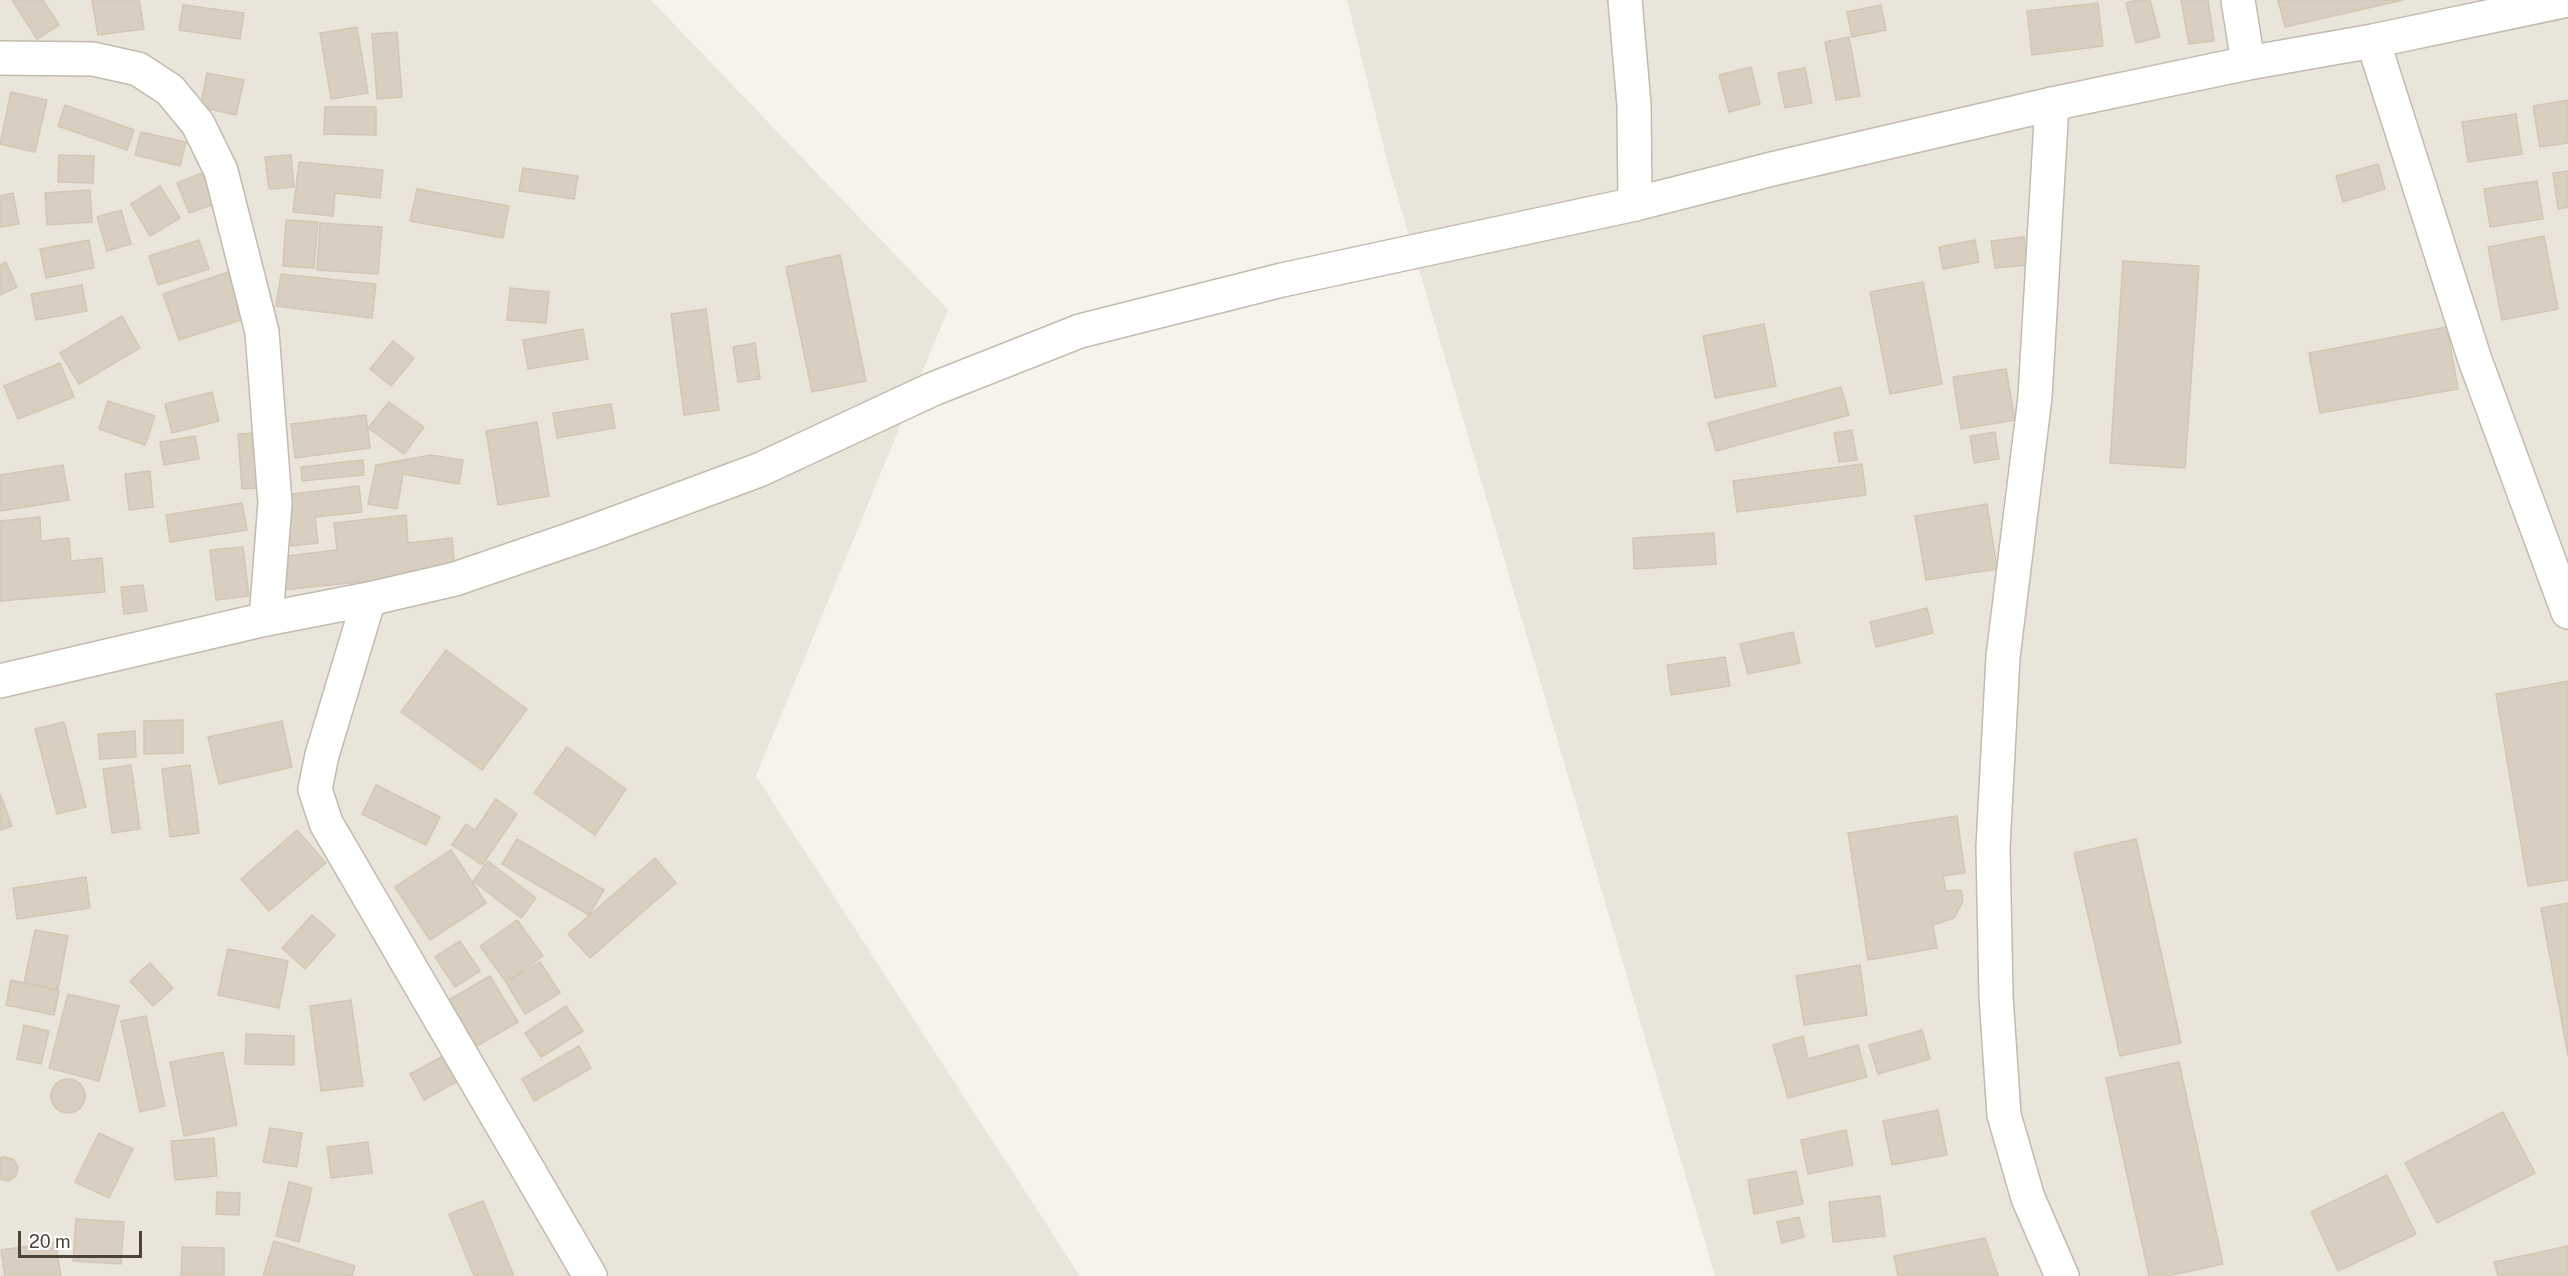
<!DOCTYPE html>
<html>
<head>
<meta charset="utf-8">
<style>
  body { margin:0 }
  #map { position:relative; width:2568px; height:1276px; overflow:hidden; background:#f6f3ec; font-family:"Public Sans",sans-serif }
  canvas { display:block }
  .scale { position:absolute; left:18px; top:1231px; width:124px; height:27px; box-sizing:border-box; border:3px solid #4b4439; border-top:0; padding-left:8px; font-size:18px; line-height:21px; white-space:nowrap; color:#4b4439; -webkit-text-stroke:4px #fff; paint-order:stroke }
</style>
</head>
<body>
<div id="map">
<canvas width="2568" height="1276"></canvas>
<div class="scale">20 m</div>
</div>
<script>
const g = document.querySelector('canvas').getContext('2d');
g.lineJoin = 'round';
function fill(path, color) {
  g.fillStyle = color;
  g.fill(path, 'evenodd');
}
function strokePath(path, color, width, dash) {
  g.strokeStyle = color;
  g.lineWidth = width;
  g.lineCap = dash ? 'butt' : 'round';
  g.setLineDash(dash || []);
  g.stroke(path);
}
fill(new Path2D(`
  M 0,0 L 651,0 L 948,310 L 756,776 L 1080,1276 L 0,1276 Z
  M 1347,0 L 2568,0 L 2568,1276 L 1715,1276 L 1388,164 Z`), '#eae5da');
const building = new Path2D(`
  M 12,0 L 43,0 L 59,25 L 37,39 Z
  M 92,0 L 139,0 L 144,29 L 98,35 Z
  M 2137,0 L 2150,0 L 2160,37 L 2136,43 L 2126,3 Z
  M 2181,0 L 2208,0 L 2214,41 L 2189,44 Z
  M 2278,0 L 2403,0 L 2285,27 Z
  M 2098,3 L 2103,46 L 2032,55 L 2027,11 Z
  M 183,5 L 244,13 L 240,39 L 179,30 Z
  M 1881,5 L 1886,30 L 1852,37 L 1847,12 Z
  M 357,27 L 368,93 L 331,99 L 320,33 Z
  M 397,32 L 402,97 L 377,99 L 372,34 Z
  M 1849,37 L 1860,96 L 1836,100 L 1825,42 Z
  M 1751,67 L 1760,104 L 1729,112 L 1719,75 Z
  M 1805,68 L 1812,103 L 1785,108 L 1778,73 Z
  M 207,73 L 244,80 L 236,115 L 200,107 Z
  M 11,92 L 47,100 L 35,152 L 0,144 Z
  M 2568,100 L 2568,143 L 2540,147 L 2533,106 Z
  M 65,105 L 134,130 L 127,150 L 58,126 Z
  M 325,107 L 376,107 L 376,135 L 324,134 Z
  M 2516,114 L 2522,154 L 2468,162 L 2462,122 Z
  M 141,132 L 186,142 L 180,166 L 135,155 Z
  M 59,155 L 94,156 L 93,183 L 58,182 Z
  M 291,155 L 294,187 L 269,189 L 265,157 Z
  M 299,162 L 383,170 L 380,198 L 335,193 L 333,216 L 293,212 Z
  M 2378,164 L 2385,189 L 2343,202 L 2336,176 Z
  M 523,168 L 578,176 L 574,199 L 519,191 Z
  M 2568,171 L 2568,207 L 2558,209 L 2553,173 Z
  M 202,173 L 214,204 L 189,213 L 177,183 Z
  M 2537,181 L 2543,219 L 2490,227 L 2484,189 Z
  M 160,186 L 180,218 L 150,236 L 131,204 Z
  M 417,189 L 509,206 L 503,238 L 410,221 Z
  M 90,190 L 92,222 L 47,225 L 45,193 Z
  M 13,193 L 19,224 L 0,227 L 0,196 Z
  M 121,210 L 131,244 L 107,251 L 97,217 Z
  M 286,220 L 318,222 L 314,268 L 283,266 Z
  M 320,223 L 382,227 L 378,274 L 317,270 Z
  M 2544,236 L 2558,309 L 2502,320 L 2488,247 Z
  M 2024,237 L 2028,265 L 1995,268 L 1991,241 Z
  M 89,240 L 94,268 L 46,278 L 40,249 Z
  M 199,240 L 209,269 L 158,285 L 149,256 Z
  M 1975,240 L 1979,262 L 1943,269 L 1939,247 Z
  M 840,255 L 866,381 L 812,392 L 786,267 Z
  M 2123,261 L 2199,266 L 2185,468 L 2110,463 Z
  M 6,262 L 17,287 L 0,295 L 0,265 Z
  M 237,269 L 253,316 L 179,340 L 163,294 Z
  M 281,274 L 376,284 L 372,318 L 276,306 Z
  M 1923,282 L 1942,384 L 1890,394 L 1870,292 Z
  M 82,285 L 87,311 L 36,320 L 31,294 Z
  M 510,288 L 549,292 L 546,323 L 507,320 Z
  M 706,309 L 719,410 L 684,415 L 671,314 Z
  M 122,316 L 140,348 L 79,384 L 60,353 Z
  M 1764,324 L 1776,386 L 1715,398 L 1703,336 Z
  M 2447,327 L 2458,389 L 2320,413 L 2309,353 Z
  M 583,329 L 588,359 L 528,369 L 523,340 Z
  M 393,341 L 414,358 L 391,386 L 370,369 Z
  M 755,343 L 760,379 L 738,382 L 733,347 Z
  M 60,363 L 74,397 L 18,419 L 4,386 Z
  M 2006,369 L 2015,420 L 1961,429 L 1953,377 Z
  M 1841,387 L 1849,415 L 1716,451 L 1708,423 Z
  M 212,392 L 219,421 L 172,433 L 165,404 Z
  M 108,401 L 155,416 L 145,445 L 99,429 Z
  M 389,402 L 424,427 L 404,454 L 368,428 Z
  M 611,404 L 615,428 L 557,438 L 553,413 Z
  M 366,415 L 370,448 L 295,458 L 291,424 Z
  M 537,422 L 549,496 L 498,505 L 486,431 Z
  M 1852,430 L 1857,460 L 1839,462 L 1834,433 Z
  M 1995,432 L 1999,459 L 1974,463 L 1970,436 Z
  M 257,433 L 261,488 L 242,489 L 238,434 Z
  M 195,436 L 199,459 L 164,465 L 160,442 Z
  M 431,455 L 463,460 L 459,484 L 403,474 L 397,509 L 368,504 L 376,465 Z
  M 363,460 L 364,475 L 302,481 L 301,467 Z
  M 1862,464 L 1866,495 L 1737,512 L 1733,481 Z
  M 63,465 L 69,500 L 0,511 L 0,475 Z
  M 150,471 L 153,507 L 129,510 L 125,474 Z
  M 359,486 L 362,512 L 315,517 L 318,543 L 291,546 L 284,495 Z
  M 242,503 L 247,530 L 170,542 L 166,515 Z
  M 1987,504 L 1997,569 L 1926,580 L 1915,516 Z
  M 406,515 L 408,543 L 452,538 L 455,572 L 282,590 L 278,557 L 337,550 L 334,523 Z
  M 40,517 L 41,541 L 69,538 L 71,561 L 102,558 L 105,592 L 0,601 L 0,521 Z
  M 1714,533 L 1716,564 L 1634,569 L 1633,538 Z
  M 243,547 L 249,596 L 216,600 L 210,550 Z
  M 143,585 L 147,611 L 124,614 L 121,587 Z
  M 1927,608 L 1933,633 L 1876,647 L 1870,622 Z
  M 1793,632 L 1800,663 L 1748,674 L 1740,644 Z
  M 446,650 L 527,709 L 482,770 L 401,712 Z
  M 1725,657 L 1730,686 L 1671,695 L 1667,665 Z
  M 2568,681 L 2568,880 L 2528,886 L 2496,694 Z
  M 183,720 L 183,753 L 144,754 L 144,721 Z
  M 282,721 L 292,767 L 219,784 L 208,737 Z
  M 64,722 L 86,807 L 57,814 L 35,729 Z
  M 135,731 L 136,757 L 100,759 L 98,734 Z
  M 567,747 L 626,789 L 595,835 L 534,793 Z
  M 131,765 L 140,829 L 112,833 L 103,769 Z
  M 190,765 L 199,833 L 170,837 L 162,769 Z
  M 376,785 L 440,817 L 426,845 L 362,814 Z
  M 0,794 L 12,826 L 0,830 Z
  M 496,799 L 517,814 L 482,865 L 452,845 L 466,824 L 475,830 Z
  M 1957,816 L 1965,873 L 1943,876 L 1946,891 L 1961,890 L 1963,901 L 1954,918 L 1933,925 L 1937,948 L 1868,960 L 1848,833 Z
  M 297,830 L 326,863 L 269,911 L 241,879 Z
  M 517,839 L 604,890 L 589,915 L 502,864 Z
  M 2136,839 L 2181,1043 L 2120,1056 L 2074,853 Z
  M 451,850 L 486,903 L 430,940 L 395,887 Z
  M 655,858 L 676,883 L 590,958 L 568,934 Z
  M 488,861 L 536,898 L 521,918 L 473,881 Z
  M 86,877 L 90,908 L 17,919 L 13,888 Z
  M 2568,903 L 2568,1055 L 2541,908 Z
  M 312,915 L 335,935 L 305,969 L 282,948 Z
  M 517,920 L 543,956 L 506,982 L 480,946 Z
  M 35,930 L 68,936 L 58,989 L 24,983 Z
  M 460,941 L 480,971 L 455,987 L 435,957 Z
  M 228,949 L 288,961 L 279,1008 L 218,995 Z
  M 540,962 L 560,993 L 525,1014 L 506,982 Z
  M 150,963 L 173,988 L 153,1006 L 130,981 Z
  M 1860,965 L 1867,1015 L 1804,1025 L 1796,976 Z
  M 490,976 L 518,1022 L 475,1047 L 447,1001 Z
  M 11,980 L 59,991 L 54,1015 L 6,1005 Z
  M 68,994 L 119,1006 L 99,1081 L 49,1068 Z
  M 351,1000 L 363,1086 L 321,1091 L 310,1006 Z
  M 566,1006 L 583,1031 L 541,1057 L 525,1033 Z
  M 146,1016 L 165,1106 L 140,1112 L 121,1021 Z
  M 24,1025 L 49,1031 L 41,1064 L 17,1059 Z
  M 1922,1030 L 1930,1059 L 1878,1074 L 1869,1045 Z
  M 246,1034 L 294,1036 L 294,1065 L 245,1064 Z
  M 1803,1036 L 1808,1059 L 1858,1045 L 1867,1077 L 1788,1098 L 1773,1045 Z
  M 579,1046 L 591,1068 L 534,1101 L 522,1079 Z
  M 223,1052 L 237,1125 L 184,1136 L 170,1062 Z
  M 449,1053 L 463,1078 L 424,1100 L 410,1074 Z
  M 2179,1062 L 2223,1264 L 2168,1276 L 2149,1276 L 2106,1078 Z
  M51 1096a17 17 0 1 1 34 0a17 17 0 1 1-34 0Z
  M 1938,1110 L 1947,1155 L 1892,1165 L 1883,1121 Z
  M 2503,1112 L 2535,1173 L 2437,1223 L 2405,1163 Z
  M 270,1128 L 302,1133 L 297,1167 L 263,1162 Z
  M 1846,1130 L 1853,1165 L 1808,1174 L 1801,1140 Z
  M 99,1133 L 133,1149 L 109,1198 L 75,1182 Z
  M 214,1138 L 217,1176 L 175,1180 L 171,1141 Z
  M 368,1142 L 372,1173 L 331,1178 L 327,1147 Z
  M 4,1157 L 13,1159 L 18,1167 L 16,1176 L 8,1181 L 0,1179 L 0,1158 Z
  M 1796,1171 L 1803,1204 L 1754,1214 L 1748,1180 Z
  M 2387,1175 L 2416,1234 L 2338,1271 L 2311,1212 Z
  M 289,1182 L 312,1188 L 299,1242 L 276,1236 Z
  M 217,1192 L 240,1193 L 239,1215 L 216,1214 Z
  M 1880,1196 L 1885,1236 L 1833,1242 L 1829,1202 Z
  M 483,1201 L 514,1276 L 474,1276 L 449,1214 Z
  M 1799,1217 L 1804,1237 L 1782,1243 L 1777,1222 Z
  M 76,1219 L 124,1222 L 121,1264 L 73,1261 Z
  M 1985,1238 L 1998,1276 L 1898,1276 L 1894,1256 Z
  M 274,1241 L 355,1266 L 352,1276 L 263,1276 Z
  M 55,1242 L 61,1276 L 5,1276 L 1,1250 Z
  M 2568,1246 L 2568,1276 L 2498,1276 L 2494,1262 Z
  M 182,1247 L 224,1248 L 224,1276 L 181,1276 Z`);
fill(building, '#d8cfc1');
strokePath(building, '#d3c7b4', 1.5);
const minor = new Path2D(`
  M 1625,0 L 1634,105 L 1635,204
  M 2238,0 L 2248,63
  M 2373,41 L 2475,360 L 2568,612
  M 0,58 L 93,59 L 138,69 L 170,90 L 198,124 L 221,171 L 262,332 L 275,503 L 266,619
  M 2052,104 L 2035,397 L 2003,657 L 1993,847 L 1996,996 L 2004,1115 L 2028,1198 L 2062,1276
  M 369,599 L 322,755 L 315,789 L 326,823 L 590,1276`);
const tertiary = new Path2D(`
  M 0,681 L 266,619 L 369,599 L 455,579 L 589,533 L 759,470 L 933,389 L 1080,331 L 1282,280 L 1635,204 L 1772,169 L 2052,104 L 2248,63 L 2373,41 L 2568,0`);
strokePath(minor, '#c2bbae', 36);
strokePath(tertiary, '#c2bbae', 36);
strokePath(minor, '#fff', 33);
strokePath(tertiary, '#fff', 33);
</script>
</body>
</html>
